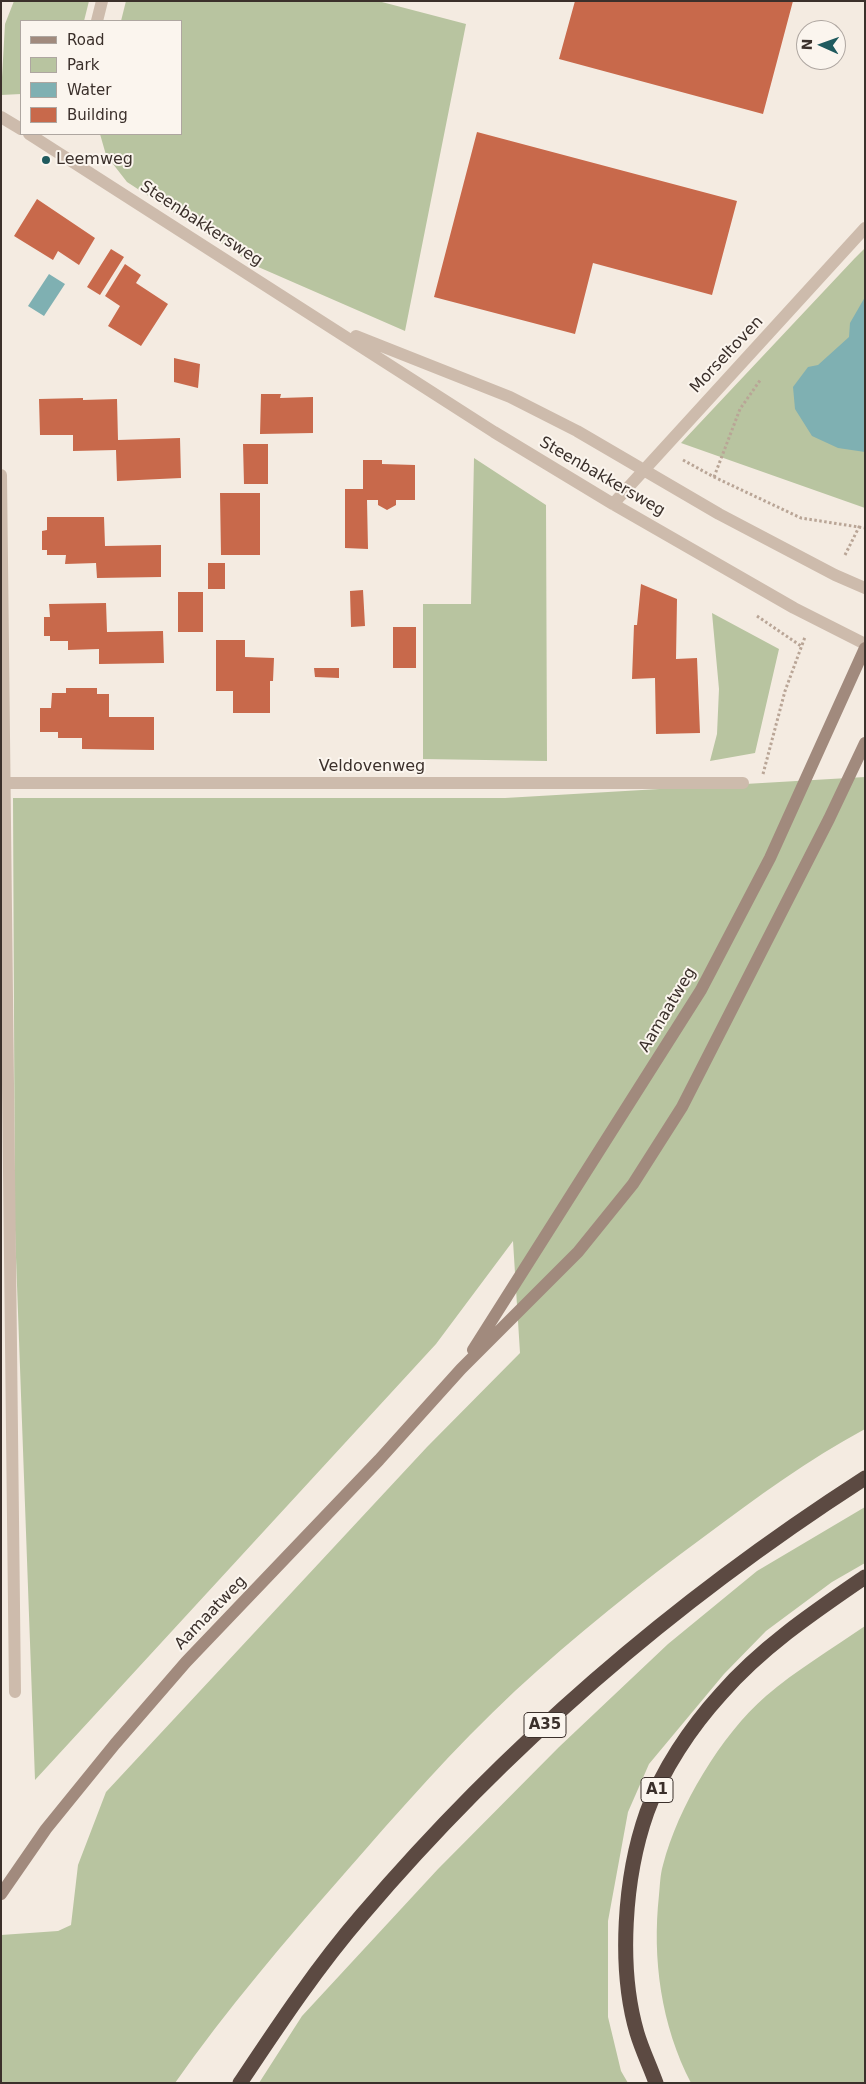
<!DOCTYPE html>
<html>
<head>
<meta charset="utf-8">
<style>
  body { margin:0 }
  #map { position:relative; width:866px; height:2084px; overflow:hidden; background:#f4ebe1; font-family:"DejaVu Sans",sans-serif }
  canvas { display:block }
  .frame { position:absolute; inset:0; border:2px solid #3b302b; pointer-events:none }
  .legend { position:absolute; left:20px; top:20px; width:162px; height:115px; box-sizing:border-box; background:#fbf5ee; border:1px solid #aea6a0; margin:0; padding:6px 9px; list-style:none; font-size:15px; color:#3b302b }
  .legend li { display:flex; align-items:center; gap:10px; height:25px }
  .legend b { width:25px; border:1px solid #aea6a0 }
  .north { position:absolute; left:796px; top:20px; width:50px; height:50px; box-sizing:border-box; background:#fbf5ee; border:1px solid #aea6a0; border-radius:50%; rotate:272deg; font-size:14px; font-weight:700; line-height:20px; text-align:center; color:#3b302b }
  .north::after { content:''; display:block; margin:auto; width:18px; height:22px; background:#1f5a5e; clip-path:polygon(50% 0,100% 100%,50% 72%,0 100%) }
</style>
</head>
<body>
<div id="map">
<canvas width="866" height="2084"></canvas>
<div class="frame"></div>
<ul class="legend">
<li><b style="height:6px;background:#a18a7d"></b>Road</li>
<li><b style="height:14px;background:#b8c4a0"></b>Park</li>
<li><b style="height:14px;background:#7fb0b2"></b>Water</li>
<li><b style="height:14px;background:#c8694b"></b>Building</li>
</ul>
<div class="north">N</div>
</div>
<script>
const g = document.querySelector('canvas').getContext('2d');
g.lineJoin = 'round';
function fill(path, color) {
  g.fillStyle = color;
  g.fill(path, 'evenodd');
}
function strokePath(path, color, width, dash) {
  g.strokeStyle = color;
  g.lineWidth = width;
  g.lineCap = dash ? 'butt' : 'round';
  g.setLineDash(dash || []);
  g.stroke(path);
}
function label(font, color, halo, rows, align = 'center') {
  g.font = font + ' "DejaVu Sans",sans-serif';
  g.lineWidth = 4;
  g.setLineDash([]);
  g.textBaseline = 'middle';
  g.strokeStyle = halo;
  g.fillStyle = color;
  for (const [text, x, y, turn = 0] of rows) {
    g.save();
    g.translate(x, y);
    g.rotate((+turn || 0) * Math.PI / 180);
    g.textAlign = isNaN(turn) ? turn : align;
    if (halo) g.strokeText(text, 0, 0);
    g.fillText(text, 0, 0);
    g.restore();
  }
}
fill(new Path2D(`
  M 14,1 L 89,1 L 84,21 L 21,21 L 21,94 L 1,95 L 5,24 Z
  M 126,1 L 378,1 L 466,24 L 405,331 L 256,266 L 127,182 L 106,155 L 100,134 L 181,134 L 181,21 L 121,21 Z
  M 865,248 L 865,508 L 681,443 L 855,258 Z
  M 474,458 L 546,505 L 547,761 L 423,759 L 423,604 L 471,604 Z
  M 712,613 L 779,649 L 755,753 L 710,761 L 717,734 L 719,689 Z
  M 865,777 L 865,1429 C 809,1459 756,1498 705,1536 C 639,1584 575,1636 515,1691 C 454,1748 399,1811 344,1874 C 285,1941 227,2009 175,2083 L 1,2083 L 1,1935 L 58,1931 L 71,1925 L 78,1865 L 106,1792 L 427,1447 L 520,1353 L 513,1241 L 436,1344 L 35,1780 L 15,1230 L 13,798 L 505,798 Z
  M 865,1507 L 865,1563 L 832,1582 L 766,1631 L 724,1674 L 649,1764 L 628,1812 L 608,1921 L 608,2017 L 621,2071 L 628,2083 L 259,2083 L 302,2016 L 438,1869 L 559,1747 L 668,1644 L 757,1571 Z
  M 865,1626 L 865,2083 L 691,2083 C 661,2025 652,1959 659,1895 C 660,1886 660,1875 663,1865 C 678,1807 721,1735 766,1696 C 795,1671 833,1648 865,1626 Z`), '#b8c4a0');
fill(new Path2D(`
  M 49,274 L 65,284 L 44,316 L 28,306 Z
  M 865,297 L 865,452 L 838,448 L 812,436 L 795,409 L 793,387 L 808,367 L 818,365 L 849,337 L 850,323 Z`), '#7fb0b2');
fill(new Path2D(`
  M 575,1 L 793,1 L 763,114 L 559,59 Z
  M 477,132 L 737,201 L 712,295 L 593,263 L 575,334 L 434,297 Z
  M 37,199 L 95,238 L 79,265 L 58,251 L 53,260 L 14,236 Z
  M 111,249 L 124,257 L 100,295 L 87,287 Z
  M 125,264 L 141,275 L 136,283 L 168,304 L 141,346 L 108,326 L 120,306 L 105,296 Z
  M 174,358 L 200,364 L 198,388 L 174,382 Z
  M 261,394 L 281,394 L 280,398 L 313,397 L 313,433 L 260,434 Z
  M 83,398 L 83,400 L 117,399 L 118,440 L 180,438 L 181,478 L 117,481 L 116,450 L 73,451 L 73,435 L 40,435 L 39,399 Z
  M 243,444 L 268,444 L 268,484 L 244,484 Z
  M 363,460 L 382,460 L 382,464 L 415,465 L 415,500 L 396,500 L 396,505 L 387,510 L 378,505 L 378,500 L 367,500 L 368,549 L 345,548 L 345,489 L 363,489 Z
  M 220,493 L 260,493 L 260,555 L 221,555 Z
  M 47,517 L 104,517 L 105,546 L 161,545 L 161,577 L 97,578 L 96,563 L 65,564 L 66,555 L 47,555 L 47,550 L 42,550 L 42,531 L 47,530 Z
  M 208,563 L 225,563 L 225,589 L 208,589 Z
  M 641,584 L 677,599 L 676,659 L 697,658 L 700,733 L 656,734 L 655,678 L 632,679 L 634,625 L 637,625 Z
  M 363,590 L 365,626 L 351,627 L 350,591 Z
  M 178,592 L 203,592 L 203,632 L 178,632 Z
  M 106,603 L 107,632 L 163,631 L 164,663 L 99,664 L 99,649 L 68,650 L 68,641 L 50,641 L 50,636 L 44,636 L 44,617 L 50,617 L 49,604 Z
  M 393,627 L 416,627 L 416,668 L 393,668 Z
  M 216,640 L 245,640 L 245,657 L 274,658 L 273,681 L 270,681 L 270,713 L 233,713 L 233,691 L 216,691 Z
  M 314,668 L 339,668 L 339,678 L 315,677 Z
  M 66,688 L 97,688 L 97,694 L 109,694 L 109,717 L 154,717 L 154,750 L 82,749 L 82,738 L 58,738 L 58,732 L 40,732 L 40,708 L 51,708 L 52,693 L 66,693 Z`), '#c8694b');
strokePath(new Path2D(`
  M 683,460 L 714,477 L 801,518 L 865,528
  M 714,477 L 740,409 L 761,379
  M 845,555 L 860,525
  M 757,616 L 801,646
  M 763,774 L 785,691 L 805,637`), '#b9a596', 3, [2.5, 2.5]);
strokePath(new Path2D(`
  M 97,21 L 102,1
  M 1,117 L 21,129
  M 29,134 L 494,432 L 613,504 L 794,608 L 865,644
  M 356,336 L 510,397 L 577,431 L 719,514 L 835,575 L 865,588
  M 1,475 L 15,1692
  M 613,504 L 865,228
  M 1,783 L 743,783`), '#cdbbac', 12);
strokePath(new Path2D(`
  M 473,1350 L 701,990 L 770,858 L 865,648
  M 1,1894 L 46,1829 L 115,1744 L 186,1662 L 379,1460 L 461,1369 L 578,1252 L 633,1184 L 682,1107 L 829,819 L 865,743`), '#a18a7d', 12);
strokePath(new Path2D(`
  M 240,2083 C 278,2026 317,1967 362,1915 C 507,1745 677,1599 865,1478
  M 656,2083 C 650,2066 642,2050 637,2033 C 618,1968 624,1877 647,1812 C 662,1770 691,1727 721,1694 C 762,1647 814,1612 865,1577`), '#5c4a42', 15);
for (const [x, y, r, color] of [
  [46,160,5,"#1f5a5e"]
]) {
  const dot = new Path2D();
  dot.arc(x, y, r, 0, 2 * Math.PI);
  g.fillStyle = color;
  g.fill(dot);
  strokePath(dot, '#fbf5ee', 2);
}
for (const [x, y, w] of [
  [545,1725,42],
  [657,1790,32]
]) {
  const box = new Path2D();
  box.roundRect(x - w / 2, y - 12.5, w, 25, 4);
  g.fillStyle = '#fbf5ee';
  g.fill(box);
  strokePath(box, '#3b302b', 1);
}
label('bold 15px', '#3b302b', null, [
  ["A35",545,1725],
  ["A1",657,1790]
]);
label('16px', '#3b302b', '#fbf5ee', [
  ["Leemweg",56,160]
], 'left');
label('16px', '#3b302b', '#fbf5ee', [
  ["Steenbakkersweg",201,224,33],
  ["Morseltoven",727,355,-47],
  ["Steenbakkersweg",602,477,30],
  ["Veldovenweg",372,767],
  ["Aamaatweg",668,1010,-59],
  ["Aamaatweg",211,1613,-46]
]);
</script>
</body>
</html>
